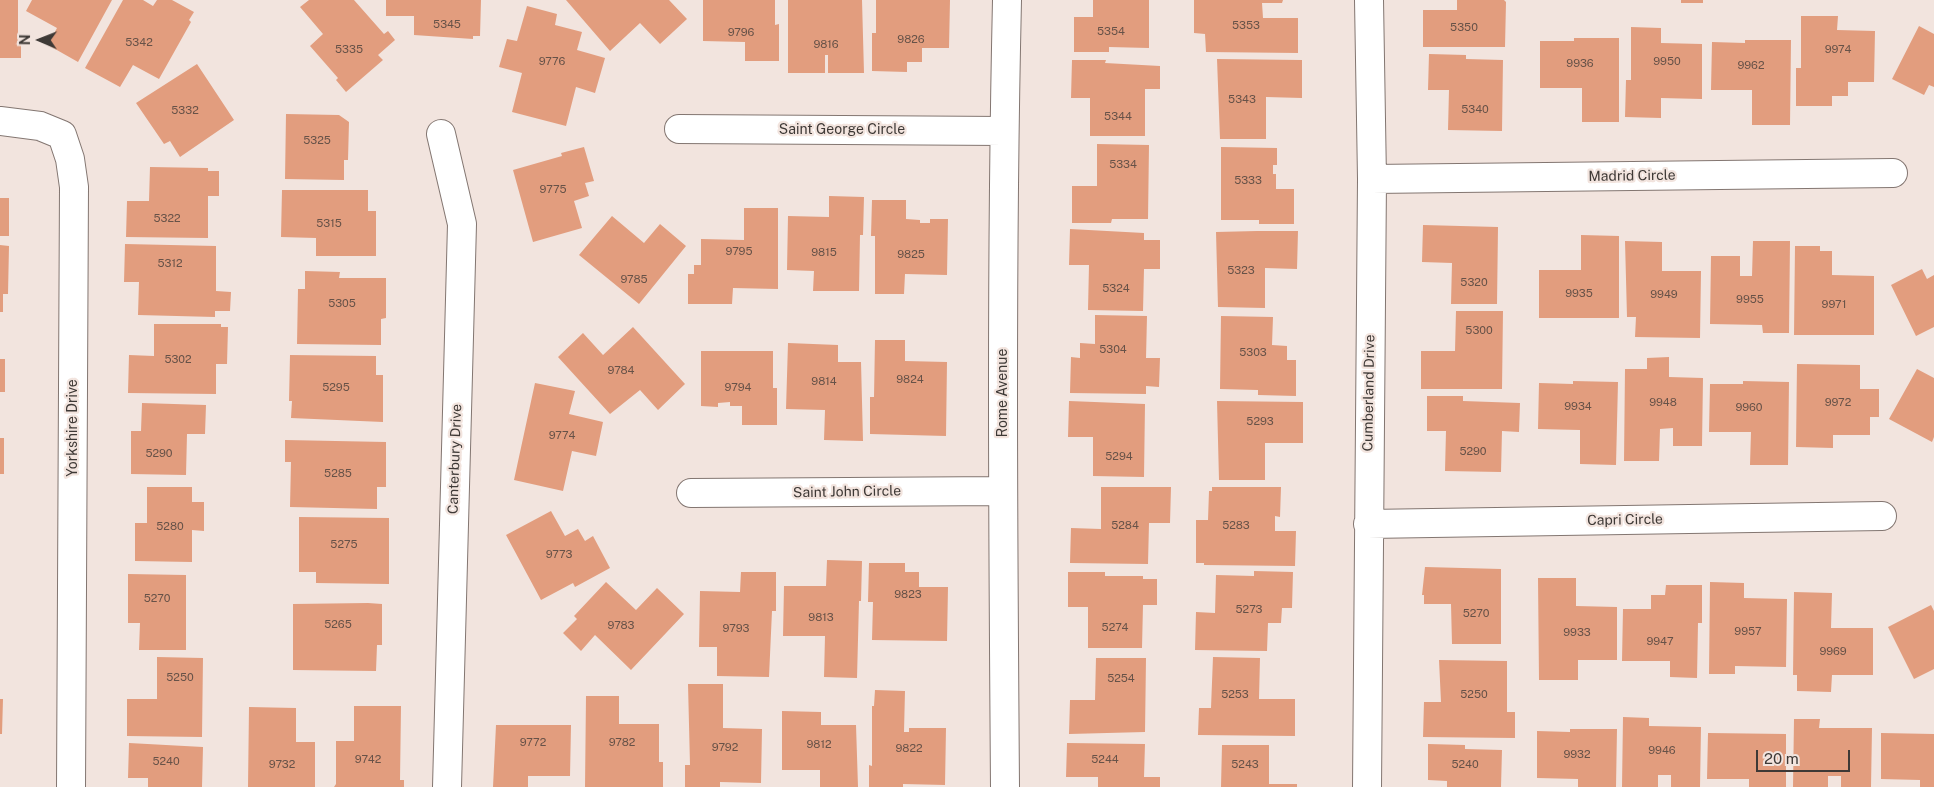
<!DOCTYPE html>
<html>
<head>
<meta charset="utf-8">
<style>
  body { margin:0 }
  #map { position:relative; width:1934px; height:787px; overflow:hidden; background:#f2e4de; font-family:"Public Sans",sans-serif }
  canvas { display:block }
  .north { position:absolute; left:15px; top:15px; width:50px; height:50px; -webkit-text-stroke:4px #f2e4de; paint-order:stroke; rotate:271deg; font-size:14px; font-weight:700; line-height:20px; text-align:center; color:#3e3936 }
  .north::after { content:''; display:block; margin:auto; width:18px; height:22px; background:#3e3936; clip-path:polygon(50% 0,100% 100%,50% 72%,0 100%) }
  .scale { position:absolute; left:1756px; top:750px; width:94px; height:22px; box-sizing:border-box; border:2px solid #3e3936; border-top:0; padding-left:6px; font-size:15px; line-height:18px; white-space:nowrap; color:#3e3936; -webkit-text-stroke:4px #f2e4de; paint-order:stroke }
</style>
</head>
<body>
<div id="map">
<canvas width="1934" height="787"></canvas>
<div class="north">N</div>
<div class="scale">20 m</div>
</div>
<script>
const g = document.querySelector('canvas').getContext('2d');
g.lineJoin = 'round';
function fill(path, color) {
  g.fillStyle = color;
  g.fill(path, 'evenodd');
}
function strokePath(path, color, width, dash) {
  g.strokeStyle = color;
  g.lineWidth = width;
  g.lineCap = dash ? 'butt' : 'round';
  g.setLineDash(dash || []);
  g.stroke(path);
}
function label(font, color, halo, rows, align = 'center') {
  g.font = font + ' "Public Sans",sans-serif';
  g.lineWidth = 4.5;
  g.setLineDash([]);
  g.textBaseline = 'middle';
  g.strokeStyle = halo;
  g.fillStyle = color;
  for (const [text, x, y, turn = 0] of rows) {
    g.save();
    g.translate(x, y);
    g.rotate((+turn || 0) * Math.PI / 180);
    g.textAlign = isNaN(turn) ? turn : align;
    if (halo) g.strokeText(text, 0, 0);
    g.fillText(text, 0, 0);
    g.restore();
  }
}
fill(new Path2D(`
  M 0,0 L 18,0 L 18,45 L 21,45 L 21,58 L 0,58 Z
  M 32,0 L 112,0 L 78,62 L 48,45 L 57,28 L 26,11 Z
  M 123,0 L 143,0 L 153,6 L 157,0 L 172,0 L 194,12 L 189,20 L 191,22 L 159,79 L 133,65 L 120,87 L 85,68 Z
  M 309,0 L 354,0 L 384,34 L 388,31 L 395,40 L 378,55 L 383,60 L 346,92 L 336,80 L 338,78 L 310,46 L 323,34 L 300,7 Z
  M 386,0 L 481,0 L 480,36 L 473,36 L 473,39 L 414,35 L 414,16 L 386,16 Z
  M 566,0 L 669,0 L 687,19 L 660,44 L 640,23 L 610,51 Z
  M 703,0 L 775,0 L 775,25 L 779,24 L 779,61 L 745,61 L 745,42 L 703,41 Z
  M 788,0 L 862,0 L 864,73 L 828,73 L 828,55 L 825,55 L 825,73 L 788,73 Z
  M 876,0 L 950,0 L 949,48 L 922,48 L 922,62 L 907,62 L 907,72 L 872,71 L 872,33 L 876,33 Z
  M 1093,0 L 1149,0 L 1149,48 L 1109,47 L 1109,52 L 1074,52 L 1074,17 L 1093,17 Z
  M 1194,0 L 1283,0 L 1282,3 L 1262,3 L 1263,18 L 1298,18 L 1298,53 L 1206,52 L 1205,34 L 1194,33 Z
  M 1457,0 L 1504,0 L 1506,2 L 1505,47 L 1423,47 L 1423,10 L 1457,10 Z
  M 1681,0 L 1703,0 L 1703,3 L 1681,3 Z
  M 527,6 L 557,14 L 555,25 L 582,32 L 577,50 L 605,58 L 595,93 L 576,87 L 566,126 L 512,112 L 522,73 L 499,67 L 507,39 L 517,41 Z
  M 1801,16 L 1838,16 L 1837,30 L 1875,31 L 1874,82 L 1848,82 L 1848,96 L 1832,96 L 1832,106 L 1796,106 L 1796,68 L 1801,68 Z
  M 1919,26 L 1934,34 L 1934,87 L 1929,85 L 1924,95 L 1892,79 Z
  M 1631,27 L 1661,28 L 1661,43 L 1702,44 L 1702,99 L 1661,98 L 1661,118 L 1625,117 L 1626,80 L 1631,80 Z
  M 1574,38 L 1619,38 L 1619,122 L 1582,122 L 1582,88 L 1540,88 L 1540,41 L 1574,41 Z
  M 1745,40 L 1791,40 L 1790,125 L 1752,125 L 1752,90 L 1711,90 L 1712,42 L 1745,43 Z
  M 1429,54 L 1466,55 L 1466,59 L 1503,60 L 1502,131 L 1448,130 L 1449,90 L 1428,90 Z
  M 1217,59 L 1302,60 L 1302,98 L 1266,97 L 1266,139 L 1220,139 Z
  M 1072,60 L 1106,60 L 1105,63 L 1160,66 L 1160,89 L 1145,89 L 1145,136 L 1090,136 L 1090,98 L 1071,98 Z
  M 197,64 L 234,120 L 180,157 L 170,141 L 164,144 L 136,103 Z
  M 286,114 L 339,115 L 349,122 L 348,160 L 344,160 L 344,180 L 285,179 Z
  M 1097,144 L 1149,145 L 1148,219 L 1112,219 L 1111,223 L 1072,223 L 1072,186 L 1097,186 Z
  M 584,147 L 594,181 L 585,183 L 589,196 L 574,201 L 582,228 L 533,242 L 513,170 L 562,156 L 561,153 Z
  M 1221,147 L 1277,148 L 1277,165 L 1273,165 L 1273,174 L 1276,174 L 1276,189 L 1294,189 L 1294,224 L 1259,224 L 1259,220 L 1221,220 Z
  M 150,167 L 208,168 L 208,171 L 219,171 L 219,196 L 208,196 L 208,238 L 126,237 L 127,201 L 149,201 Z
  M 282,190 L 368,190 L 368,211 L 376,211 L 376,256 L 316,256 L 316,238 L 281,237 Z
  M 829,196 L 864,197 L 863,235 L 860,235 L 859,291 L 813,291 L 814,271 L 787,270 L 788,216 L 829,217 Z
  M 0,198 L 9,198 L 9,236 L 0,236 Z
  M 872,200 L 906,200 L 906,219 L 920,220 L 920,223 L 930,223 L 930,219 L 948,219 L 947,275 L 905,274 L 904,294 L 875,294 L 875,236 L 871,236 Z
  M 744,208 L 778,208 L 778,289 L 733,288 L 732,304 L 688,304 L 688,274 L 694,274 L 694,265 L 701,265 L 701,239 L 744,240 Z
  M 612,216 L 644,243 L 660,224 L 686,246 L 639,304 L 579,255 Z
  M 1423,225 L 1498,227 L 1497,304 L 1451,304 L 1452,263 L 1422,262 Z
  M 1070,229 L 1144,233 L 1144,240 L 1160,240 L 1160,269 L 1144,269 L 1143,311 L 1088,310 L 1089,265 L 1069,265 Z
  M 1257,231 L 1298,231 L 1297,269 L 1265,268 L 1265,308 L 1218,307 L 1216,232 Z
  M 1581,235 L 1619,236 L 1619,318 L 1539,318 L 1539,270 L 1581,270 Z
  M 1625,241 L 1662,242 L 1662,271 L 1701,271 L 1700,338 L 1635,337 L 1636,317 L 1627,317 Z
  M 1753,241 L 1790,241 L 1789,333 L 1763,333 L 1762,325 L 1710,324 L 1711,256 L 1740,256 L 1740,276 L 1752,276 Z
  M 125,244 L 216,246 L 216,291 L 231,292 L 230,311 L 215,311 L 215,317 L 138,315 L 139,282 L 124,282 Z
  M 0,245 L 9,246 L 8,294 L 3,294 L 3,312 L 0,312 Z
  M 1795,246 L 1820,246 L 1820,251 L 1832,251 L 1832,275 L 1874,276 L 1874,335 L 1794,335 Z
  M 1922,269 L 1927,279 L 1934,275 L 1934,327 L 1916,336 L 1891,285 Z
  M 305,271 L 340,272 L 339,278 L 386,278 L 386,318 L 381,319 L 381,345 L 297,344 L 298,289 L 305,289 Z
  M 1456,311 L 1503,311 L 1502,389 L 1421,389 L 1421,351 L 1455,351 Z
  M 1095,315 L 1147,316 L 1146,358 L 1160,358 L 1159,387 L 1146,386 L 1146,394 L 1070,393 L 1071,357 L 1080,358 L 1080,343 L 1095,344 Z
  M 1221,316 L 1273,317 L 1272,345 L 1287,346 L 1287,360 L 1296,360 L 1296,396 L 1258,395 L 1258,390 L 1220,389 Z
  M 154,324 L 221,324 L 221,327 L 228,327 L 227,364 L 216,364 L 216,394 L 128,393 L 129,355 L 154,356 Z
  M 633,327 L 685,384 L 658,410 L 640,390 L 610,414 L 558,357 L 583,333 L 603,355 Z
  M 875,340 L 905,340 L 905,361 L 947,362 L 946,436 L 870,434 L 870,397 L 874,397 Z
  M 788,343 L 838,345 L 838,362 L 861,362 L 863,441 L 824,440 L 825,410 L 786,409 Z
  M 701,351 L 773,351 L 773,388 L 777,388 L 777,425 L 742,425 L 742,406 L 730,406 L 730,402 L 718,403 L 718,407 L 701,406 Z
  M 290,355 L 376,356 L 376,375 L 383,375 L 383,422 L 291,418 L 292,401 L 289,401 Z
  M 1669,357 L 1669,377 L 1703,378 L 1702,446 L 1673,446 L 1673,428 L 1660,429 L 1659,461 L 1624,461 L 1625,369 L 1647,369 L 1647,358 Z
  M 0,359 L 5,359 L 5,392 L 0,392 Z
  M 1797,364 L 1860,365 L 1860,389 L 1879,389 L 1879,417 L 1870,417 L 1870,435 L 1833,435 L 1833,448 L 1796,447 Z
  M 1917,369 L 1934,378 L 1934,437 L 1932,442 L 1889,419 Z
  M 1573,381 L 1618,382 L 1616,465 L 1580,464 L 1580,430 L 1538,429 L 1539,383 L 1573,384 Z
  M 1743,381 L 1789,382 L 1788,465 L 1750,465 L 1751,432 L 1709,432 L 1710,384 L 1743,384 Z
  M 535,383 L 575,391 L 569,414 L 603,422 L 596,456 L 572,451 L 563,491 L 514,480 Z
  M 1427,396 L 1463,396 L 1463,401 L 1520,403 L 1519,432 L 1502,431 L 1501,472 L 1445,471 L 1446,431 L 1427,431 Z
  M 1069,401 L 1145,404 L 1144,477 L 1093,476 L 1093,437 L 1068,437 Z
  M 1217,401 L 1303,402 L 1303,443 L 1265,443 L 1265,480 L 1219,480 Z
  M 142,403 L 206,405 L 205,434 L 187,434 L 186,475 L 131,474 L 131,431 L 141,431 Z
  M 0,438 L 4,438 L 4,474 L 0,474 Z
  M 285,440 L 386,442 L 386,487 L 377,487 L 377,509 L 290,507 L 291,462 L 285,462 Z
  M 147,487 L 192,487 L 192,502 L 204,502 L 204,531 L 192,530 L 192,562 L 135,561 L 135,523 L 147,523 Z
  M 1101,487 L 1171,487 L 1170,523 L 1149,523 L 1148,564 L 1070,563 L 1071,528 L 1101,529 Z
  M 1212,487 L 1281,487 L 1280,517 L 1275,516 L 1275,531 L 1296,531 L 1295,566 L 1204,565 L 1204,563 L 1196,563 L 1196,520 L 1208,520 L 1209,491 L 1212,491 Z
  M 551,511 L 565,536 L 578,529 L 585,541 L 593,536 L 610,568 L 575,587 L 573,583 L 541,600 L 506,535 Z
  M 299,517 L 389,518 L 389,584 L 316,583 L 316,572 L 299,572 Z
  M 827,560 L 862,561 L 861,601 L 859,601 L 857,678 L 824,677 L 825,636 L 783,636 L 784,586 L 826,586 Z
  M 869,563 L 905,563 L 905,572 L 919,572 L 919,587 L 948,587 L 947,641 L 872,640 L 873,602 L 868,602 Z
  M 1425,567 L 1501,569 L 1501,644 L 1452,644 L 1451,604 L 1424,604 L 1424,595 L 1422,595 Z
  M 1254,571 L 1293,572 L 1292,608 L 1282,608 L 1281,623 L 1268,623 L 1267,651 L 1195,650 L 1196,612 L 1215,613 L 1216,575 L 1254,576 Z
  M 741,572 L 776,572 L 776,611 L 772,611 L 769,677 L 717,676 L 717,647 L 699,647 L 700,591 L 740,592 Z
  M 1068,572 L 1105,572 L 1105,576 L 1143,576 L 1143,579 L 1157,579 L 1157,605 L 1143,605 L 1142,648 L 1088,648 L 1088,607 L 1068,607 Z
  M 128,574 L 186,575 L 186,650 L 139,650 L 140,623 L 128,623 Z
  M 1538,578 L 1576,578 L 1576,606 L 1617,607 L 1617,660 L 1578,660 L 1578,680 L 1539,680 Z
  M 606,582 L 636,610 L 657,588 L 684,614 L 631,670 L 595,635 L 581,651 L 563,633 L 577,619 L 574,616 Z
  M 1710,582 L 1744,583 L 1744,598 L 1787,599 L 1786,667 L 1735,666 L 1735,674 L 1709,674 Z
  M 1666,585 L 1702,585 L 1702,623 L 1698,623 L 1697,678 L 1670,677 L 1670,661 L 1622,661 L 1623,609 L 1651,609 L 1651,595 L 1665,595 Z
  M 1794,592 L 1832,593 L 1831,628 L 1873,628 L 1873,675 L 1832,675 L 1831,692 L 1797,691 L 1797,675 L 1793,675 Z
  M 368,603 L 382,604 L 382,645 L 377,645 L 376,671 L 293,670 L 293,604 Z
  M 1931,605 L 1934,611 L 1934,669 L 1914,679 L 1888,627 Z
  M 157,657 L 203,658 L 202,737 L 127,736 L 127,699 L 157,699 Z
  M 1213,657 L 1260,658 L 1259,699 L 1295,699 L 1295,736 L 1198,735 L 1199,708 L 1211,708 Z
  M 1096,658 L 1146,658 L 1145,732 L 1069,734 L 1070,700 L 1095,700 Z
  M 1439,660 L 1507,661 L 1507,712 L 1515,712 L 1515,738 L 1423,737 L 1424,702 L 1441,702 Z
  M 688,684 L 723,684 L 723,728 L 762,729 L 761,783 L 720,782 L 720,787 L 685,787 L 685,765 L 690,765 Z
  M 875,690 L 905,691 L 904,732 L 909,732 L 909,728 L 946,728 L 945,785 L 903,784 L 903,787 L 869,787 L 869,765 L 872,766 L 872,706 L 874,706 Z
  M 586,696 L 619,696 L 619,724 L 659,724 L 659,762 L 663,762 L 663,787 L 585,787 Z
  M 0,699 L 3,699 L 2,734 L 0,734 Z
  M 354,706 L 401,706 L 400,780 L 404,780 L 404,787 L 334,787 L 336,784 L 336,741 L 354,741 Z
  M 249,707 L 296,708 L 296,742 L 315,742 L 315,787 L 248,787 Z
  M 782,711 L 821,712 L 821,725 L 856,725 L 858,787 L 820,787 L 820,770 L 782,770 Z
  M 1623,717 L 1649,718 L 1649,726 L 1701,727 L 1700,787 L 1671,787 L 1671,775 L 1658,775 L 1658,787 L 1622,787 Z
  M 1794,719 L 1820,719 L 1819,728 L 1872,728 L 1871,787 L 1841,787 L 1841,776 L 1828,776 L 1828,787 L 1793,787 Z
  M 496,725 L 571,725 L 570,776 L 528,776 L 528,787 L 493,787 Z
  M 1570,729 L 1617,729 L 1616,787 L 1578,787 L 1578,779 L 1537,778 L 1537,731 L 1570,732 Z
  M 1708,733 L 1786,734 L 1786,787 L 1749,787 L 1749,779 L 1707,779 Z
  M 1881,733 L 1934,734 L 1934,787 L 1920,787 L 1920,780 L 1881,779 Z
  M 129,743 L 203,747 L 202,787 L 148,787 L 148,778 L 128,778 Z
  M 1067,743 L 1145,744 L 1144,777 L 1160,777 L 1160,787 L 1098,787 L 1098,777 L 1066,777 Z
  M 1428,744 L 1465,745 L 1465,749 L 1502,750 L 1501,787 L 1447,787 L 1447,781 L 1428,780 Z
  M 1222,745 L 1269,745 L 1269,784 L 1297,784 L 1297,787 L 1221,787 Z`), '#e29d7e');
const minor = new Path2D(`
  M 0,121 L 40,126 L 62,135 L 70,159 L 74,187 L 71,787
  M 679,129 L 1004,131
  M 441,134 L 462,224 L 447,787
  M 1372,179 L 1893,173
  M 691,493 L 1003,491
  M 1368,524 L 1882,516
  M 1005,787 C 1003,525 1001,262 1007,0
  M 1367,787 L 1372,179 L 1369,0`);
strokePath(minor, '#837671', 30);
strokePath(minor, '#fff', 28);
label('11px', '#675248', null, [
  ["5345",447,25],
  ["5353",1246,26],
  ["5350",1464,28],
  ["5354",1111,32],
  ["9796",741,33],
  ["9826",911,40],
  ["5342",139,43],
  ["9816",826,45],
  ["5335",349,50],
  ["9974",1838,50],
  ["9776",552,62],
  ["9950",1667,62],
  ["9936",1580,64],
  ["9962",1751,66],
  ["5343",1242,100],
  ["5340",1475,110],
  ["5332",185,111],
  ["5344",1118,117],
  ["5325",317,141],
  ["5334",1123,165],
  ["5333",1248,181],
  ["9775",553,190],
  ["5322",167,219],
  ["5315",329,224],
  ["9795",739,252],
  ["9815",824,253],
  ["9825",911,255],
  ["5312",170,264],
  ["5323",1241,271],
  ["9785",634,280],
  ["5320",1474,283],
  ["5324",1116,289],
  ["9935",1579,294],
  ["9949",1664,295],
  ["9955",1750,300],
  ["5305",342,304],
  ["9971",1834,305],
  ["5300",1479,331],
  ["5304",1113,350],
  ["5303",1253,353],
  ["5302",178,360],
  ["9784",621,371],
  ["9824",910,380],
  ["9814",824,382],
  ["5295",336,388],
  ["9794",738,388],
  ["9948",1663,403],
  ["9972",1838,403],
  ["9934",1578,407],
  ["9960",1749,408],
  ["5293",1260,422],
  ["9774",562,436],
  ["5290",1473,452],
  ["5290",159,454],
  ["5294",1119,457],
  ["5285",338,474],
  ["5284",1125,526],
  ["5283",1236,526],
  ["5280",170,527],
  ["5275",344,545],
  ["9773",559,555],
  ["9823",908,595],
  ["5270",157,599],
  ["5273",1249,610],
  ["5270",1476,614],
  ["9813",821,618],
  ["5265",338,625],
  ["9783",621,626],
  ["5274",1115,628],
  ["9793",736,629],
  ["9957",1748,632],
  ["9933",1577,633],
  ["9947",1660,642],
  ["9969",1833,652],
  ["5250",180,678],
  ["5254",1121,679],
  ["5253",1235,695],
  ["5250",1474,695],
  ["9772",533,743],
  ["9782",622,743],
  ["9812",819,745],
  ["9792",725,748],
  ["9822",909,749],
  ["9946",1662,751],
  ["9932",1577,755],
  ["9742",368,760],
  ["5244",1105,760],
  ["5240",166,762],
  ["9732",282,765],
  ["5243",1245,765],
  ["5240",1465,765]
]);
label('14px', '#3e3936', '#f2e4de', [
  ["Saint George Circle",842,130],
  ["Madrid Circle",1632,176,-1],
  ["Rome Avenue",1003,393,-90],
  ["Cumberland Drive",1369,393,-89],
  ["Yorkshire Drive",73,428,-90],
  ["Canterbury Drive",455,459,-88],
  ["Saint John Circle",847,492,-1],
  ["Capri Circle",1625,520,-1]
]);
</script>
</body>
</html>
